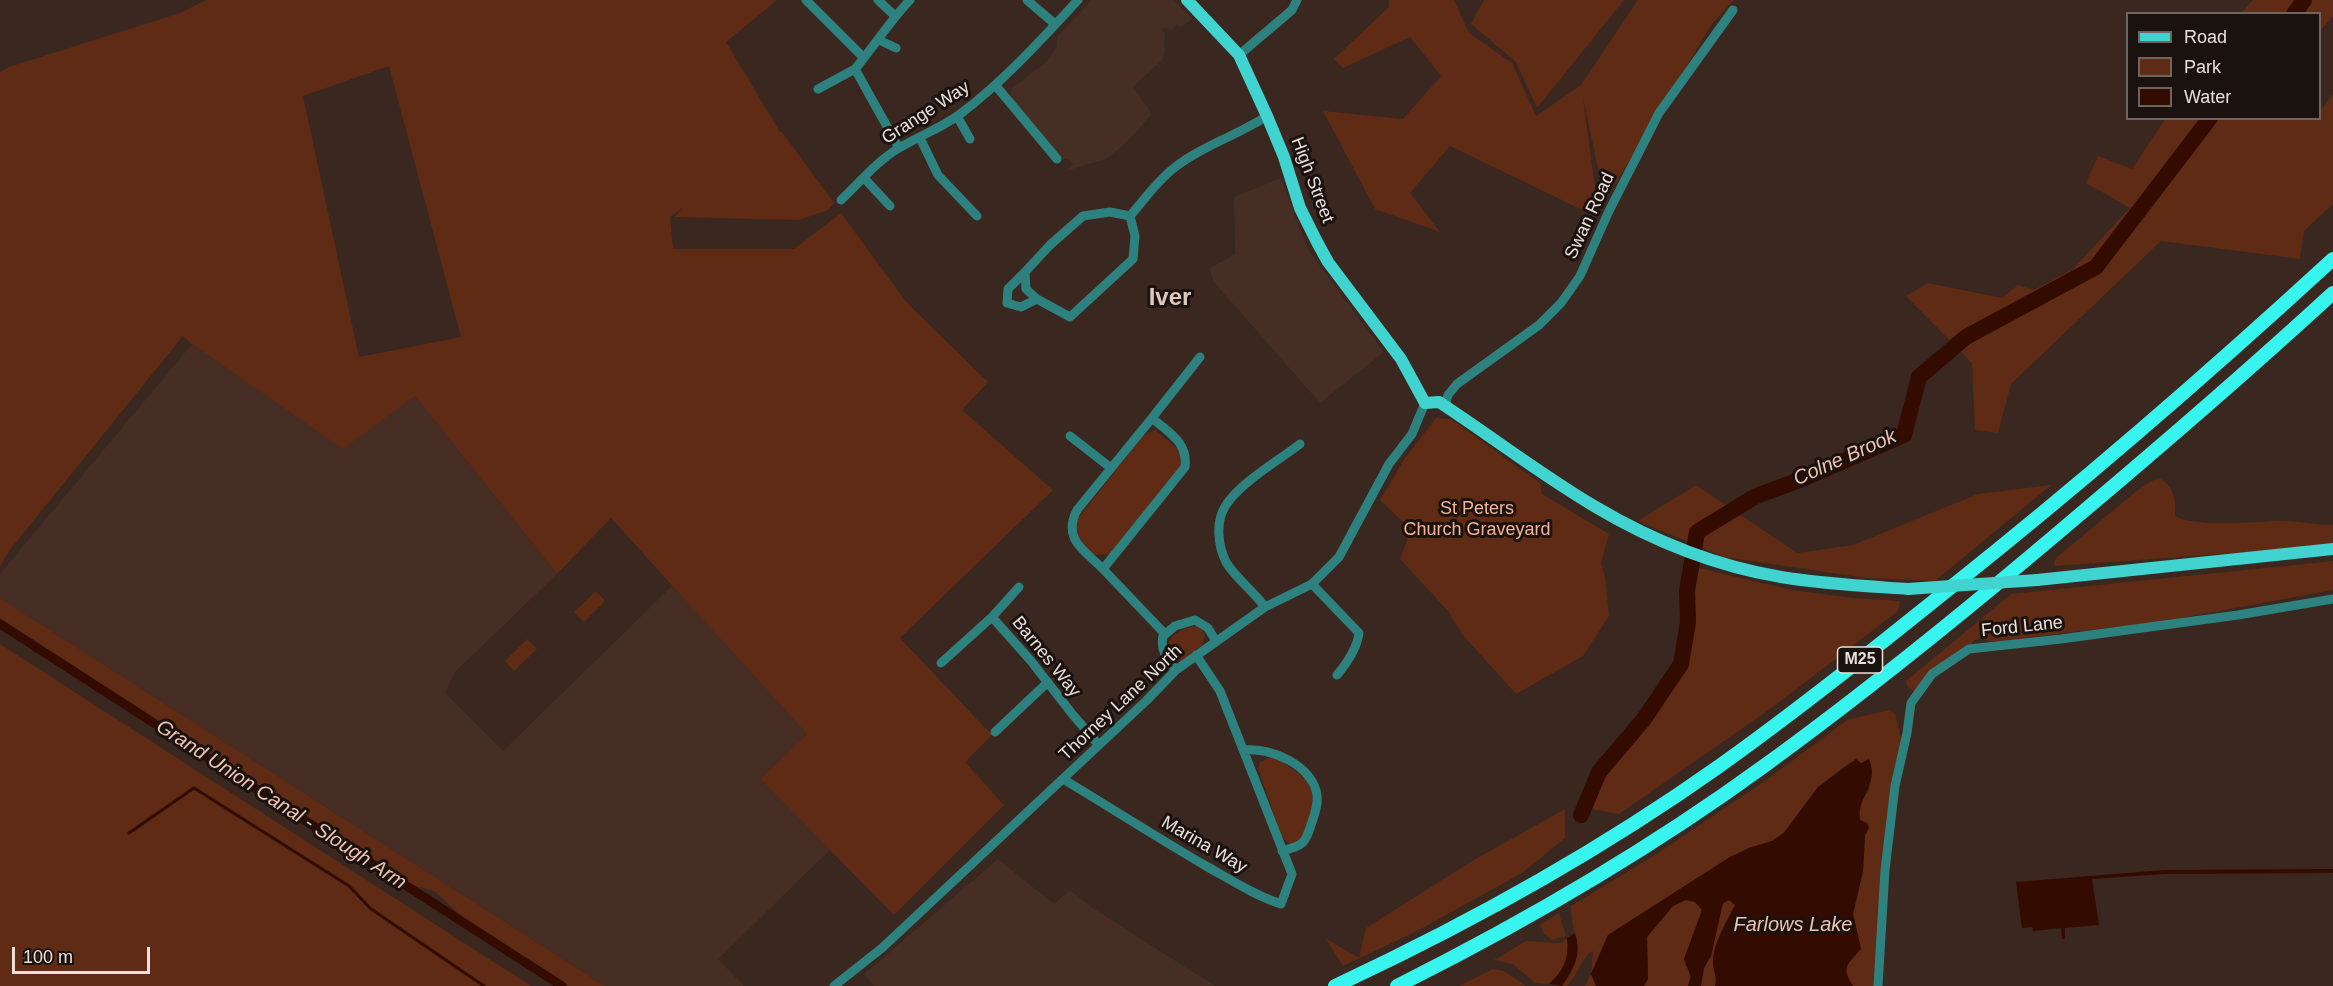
<!DOCTYPE html>
<html>
<head>
<meta charset="utf-8">
<style>
  body { margin:0 }
  #map { position:relative; width:2333px; height:986px; overflow:hidden; background:#392720; font-family:Helvetica,sans-serif }
  canvas { display:block }
  .legend { position:absolute; left:2126px; top:12px; width:195px; height:108px; box-sizing:border-box; background:#1a120f; border:2px solid #6e6460; margin:0; padding:8px 10px; list-style:none; font-size:18px; color:#ecdfda }
  .legend li { display:flex; align-items:center; gap:12px; height:30px }
  .legend b { width:30px; border:2px solid #6e6460 }
  .scale { position:absolute; left:12px; top:947px; width:138px; height:27px; box-sizing:border-box; border:3px solid #ecdfda; border-top:0; padding-left:8px; font-size:18px; line-height:21px; white-space:nowrap; color:#ecdfda; -webkit-text-stroke:4px #1a120f; paint-order:stroke }
</style>
</head>
<body>
<div id="map">
<canvas width="2333" height="986"></canvas>
<ul class="legend">
<li><b style="height:8px;background:#41d3cf"></b>Road</li>
<li><b style="height:16px;background:#5f2b14"></b>Park</li>
<li><b style="height:16px;background:#330b00"></b>Water</li>
</ul>
<div class="scale">100 m</div>
</div>
<script>
const g = document.querySelector('canvas').getContext('2d');
g.lineJoin = 'round';
function fill(path, color) {
  g.fillStyle = color;
  g.fill(path, 'evenodd');
}
function strokePath(path, color, width, dash) {
  g.strokeStyle = color;
  g.lineWidth = width;
  g.lineCap = dash ? 'butt' : 'round';
  g.setLineDash(dash || []);
  g.stroke(path);
}
function label(font, color, halo, rows, align = 'center') {
  g.font = font + ' Helvetica,sans-serif';
  g.lineWidth = 6;
  g.setLineDash([]);
  g.textBaseline = 'middle';
  g.strokeStyle = halo;
  g.fillStyle = color;
  for (const [text, x, y, turn = 0] of rows) {
    g.save();
    g.translate(x, y);
    g.rotate((+turn || 0) * Math.PI / 180);
    g.textAlign = isNaN(turn) ? turn : align;
    if (halo) g.strokeText(text, 0, 0);
    g.fillText(text, 0, 0);
    g.restore();
  }
}
fill(new Path2D(`
  M 1092,0 L 1174,0 L 1193,19 L 1180,27 L 1177,24 L 1171,30 L 1165,27 L 1162,30 L 1165,33 L 1164,47 L 1166,50 L 1162,60 L 1133,87 L 1152,114 L 1125,144 L 1106,159 L 1066,171 L 1073,164 L 1068,159 L 1060,159 L 1011,100 L 1011,89 L 1046,62 L 1057,47 L 1057,37 Z
  M 1281,178 L 1307,248 L 1384,352 L 1320,403 L 1213,281 L 1210,268 L 1235,254 L 1234,197 Z
  M 192,344 L 343,448 L 415,396 L 557,574 L 455,672 L 445,693 L 503,751 L 673,585 L 807,734 L 760,779 L 830,850 L 718,959 L 744,986 L 605,986 L 0,598 L 0,574 Z
  M 998,859 L 1054,904 L 1070,890 L 1091,907 L 1215,986 L 874,986 L 864,974 Z`), '#462e24');
fill(new Path2D(`
  M 206,0 L 777,0 L 726,42 L 780,132 L 782,132 L 834,203 L 828,210 L 799,220 L 674,217 L 684,207 L 670,217 L 673,249 L 794,249 L 841,213 L 907,303 L 988,382 L 962,410 L 1053,490 L 900,638 L 992,735 L 965,762 L 1004,805 L 894,915 L 760,779 L 807,734 L 611,518 L 557,574 L 415,396 L 343,449 L 192,344 L 183,336 L 9,551 L 0,566 L 0,72 L 9,67 L 180,13 ZM 389,66 L 461,337 L 359,357 L 303,96 Z
  M 1389,0 L 1454,0 L 1469,33 L 1512,63 L 1536,116 L 1581,85 L 1638,0 L 1734,0 L 1712,24 L 1605,201 L 1583,98 L 1599,218 L 1450,146 L 1410,193 L 1440,232 L 1375,209 L 1323,111 L 1403,119 L 1441,76 L 1410,37 L 1343,68 L 1334,59 L 1389,7 Z
  M 1484,0 L 1624,0 L 1537,108 L 1516,62 L 1471,24 Z
  M 2253,0 L 2333,0 L 2333,16 L 2320,31 L 2320,14 L 2241,13 Z
  M 2333,94 L 2333,204 L 2304,231 L 2300,259 L 2161,241 L 2011,384 L 1998,433 L 1975,430 L 1972,363 L 1906,296 L 1928,283 L 2002,298 L 2018,285 L 2034,290 L 2072,270 L 2130,208 L 2086,183 L 2098,156 L 2132,169 L 2165,119 L 2320,118 L 2320,111 Z
  M 1436,418 L 1451,419 L 1540,483 L 1542,494 L 1609,534 L 1601,563 L 1605,577 L 1609,616 L 1583,656 L 1516,694 L 1461,633 L 1449,612 L 1400,559 L 1411,530 L 1380,500 L 1405,458 Z
  M 1155,430 L 1183,453 L 1181,467 L 1110,554 L 1094,555 L 1074,533 L 1074,523 L 1144,435 Z
  M 2161,479 C 2175,490 2176,499 2175,516 C 2195,528 2257,521 2282,521 C 2299,521 2316,525 2333,525 L 2333,546 L 2055,566 L 2054,563 L 2056,558 L 2139,489 L 2154,480 Z
  M 1696,485 L 1797,553 L 1853,545 L 1978,494 L 2051,485 L 1935,581 L 1866,578 L 1724,557 L 1638,521 Z
  M 2333,561 L 2333,590 L 2165,621 L 1991,642 L 1981,638 L 1973,641 L 1970,649 L 1914,692 L 1907,686 L 1906,681 L 2011,594 Z
  M 1699,568 L 1792,590 L 1854,598 L 1900,601 L 1898,611 L 1773,707 L 1619,814 L 1591,809 L 1594,788 L 1632,735 L 1680,680 L 1693,640 L 1692,592 Z
  M 596,591 L 605,601 L 584,622 L 574,612 Z
  M 0,598 L 605,986 L 568,986 L 465,919 L 434,891 L 412,885 L 0,618 Z
  M 1194,626 L 1199,626 L 1205,634 L 1202,646 L 1180,662 L 1169,657 C 1163,639 1178,629 1194,626 Z
  M 527,639 L 537,649 L 514,671 L 505,661 Z
  M 0,644 L 531,986 L 0,986 Z
  M 1890,710 L 1895,714 L 1901,738 L 1877,986 L 1853,986 C 1840,966 1847,965 1861,949 L 1853,914 L 1863,871 L 1865,835 L 1859,813 L 1862,801 L 1870,789 L 1861,763 L 1850,762 L 1818,787 L 1784,832 L 1772,841 L 1749,848 L 1730,857 L 1608,935 L 1591,974 L 1596,986 L 1585,986 L 1591,974 L 1593,951 C 1583,955 1577,977 1567,986 L 1562,986 C 1590,947 1572,946 1571,906 L 1655,855 L 1765,781 L 1847,720 Z
  M 1271,757 C 1278,758 1285,764 1291,768 C 1322,786 1313,809 1304,837 L 1291,844 L 1282,838 L 1258,768 L 1260,762 Z
  M 1565,809 L 1565,838 L 1522,873 L 1415,932 L 1343,966 L 1326,939 L 1359,958 L 1366,928 L 1472,861 Z
  M 1686,900 L 1695,902 L 1702,910 L 1685,964 C 1691,972 1691,977 1688,986 L 1644,986 L 1648,979 L 1647,937 L 1673,906 Z
  M 1726,901 L 1732,901 L 1735,905 C 1726,922 1713,943 1713,963 C 1713,971 1718,978 1715,986 L 1701,986 L 1704,968 L 1711,956 L 1718,919 L 1723,903 Z
  M 1559,913 L 1566,936 L 1552,940 L 1544,934 L 1540,925 Z
  M 1567,938 C 1570,958 1563,972 1549,984 L 1535,983 L 1513,964 L 1494,960 L 1526,941 L 1561,943 Z
  M 1493,969 L 1504,971 L 1526,986 L 1459,986 Z`), '#5f2b14');
fill(new Path2D(`
  M 1856,759 L 1861,763 L 1869,759 C 1880,785 1856,797 1860,820 L 1867,823 L 1869,828 L 1865,835 L 1863,871 L 1853,914 L 1861,949 C 1848,964 1840,967 1853,986 L 1715,986 C 1718,978 1713,971 1713,963 C 1713,943 1727,922 1735,905 L 1729,900 L 1723,903 L 1711,956 L 1704,968 L 1701,986 L 1688,986 L 1691,977 L 1684,959 L 1702,910 L 1695,902 L 1686,900 L 1673,906 L 1647,937 L 1648,979 L 1644,986 L 1596,986 L 1591,974 L 1608,935 L 1730,857 L 1749,848 L 1772,841 L 1784,833 L 1818,787 Z
  M 2333,869 L 2333,873 L 2164,874 L 2092,879 L 2099,925 L 2065,928 L 2065,939 L 2062,939 L 2061,928 L 2033,931 L 2032,927 L 2022,928 L 2016,882 L 2164,870 Z
  M 1575,933 C 1582,954 1574,969 1562,986 L 1549,984 C 1563,972 1570,957 1567,938 Z`), '#330b00');
strokePath(new Path2D(`
  M 129,833 L 194,788 L 349,886 L 371,909 L 484,986`), '#330b00', 3);
strokePath(new Path2D(`
  M 0,624 L 562,986`), '#330b00', 9);
strokePath(new Path2D(`
  M 2294,14 L 2304,0
  M 1581,815 L 1599,772 L 1644,719 L 1681,664 L 1688,622 L 1687,591 L 1697,532 L 1756,496 L 1800,480 L 1904,435 L 1919,377 L 1966,337 L 2096,267 L 2210,118`), '#330b00', 16);
strokePath(new Path2D(`
  M 806,0 L 864,58
  M 878,0 L 895,16
  M 1027,0 L 1055,24
  M 879,40 L 896,48
  M 1239,55 L 1292,10 L 1297,0
  M 996,86 L 1057,159
  M 818,89 L 855,69
  M 957,116 L 970,139
  M 920,138 L 938,175 L 977,216
  M 899,148 L 855,69 C 874,46 890,21 910,0
  M 864,178 L 890,206
  M 841,200 C 859,183 877,161 899,148 C 919,136 941,128 959,115 C 1004,81 1040,41 1078,0
  M 1110,212 L 1130,216 L 1135,236 L 1133,259 L 1070,317 L 1037,299 L 1026,289 L 1025,272 L 1050,245 L 1083,216 Z
  M 1130,216 C 1144,200 1157,181 1174,168 C 1202,146 1238,135 1267,116
  M 1025,272 L 1008,289 L 1007,303 L 1021,307 L 1037,299
  M 1445,406 L 1448,395 L 1457,384 L 1539,325 L 1561,303 L 1580,276 L 1609,211 L 1659,113 L 1733,10
  M 1152,418 C 1169,433 1188,442 1185,467 L 1103,569 C 1084,550 1062,539 1077,510 Z
  M 1152,418 L 1200,357
  M 1070,436 L 1111,468
  M 1103,569 L 1165,634
  M 1312,584 L 1359,633 C 1357,649 1347,663 1337,675
  M 1265,607 C 1255,593 1233,575 1226,562 C 1218,546 1215,521 1226,505 C 1241,482 1278,461 1300,444
  M 992,617 L 1031,661 L 1073,715 L 1098,744
  M 941,663 L 992,617 L 1019,587
  M 1176,670 C 1167,659 1160,651 1163,636 L 1175,626 L 1195,620 L 1208,628 L 1216,641
  M 995,732 L 1048,682
  M 1244,750 C 1271,747 1312,765 1317,795 C 1318,805 1315,813 1312,822 C 1305,844 1304,845 1282,851
  M 1063,779 C 1111,808 1158,838 1206,866 C 1231,880 1254,895 1281,904 L 1292,874 L 1220,691 L 1196,655
  M 834,986 L 882,948 L 1146,701 L 1176,670 L 1265,607 L 1312,584 L 1339,557 L 1389,464 L 1412,434 L 1425,403
  M 1878,986 L 1885,870 L 1895,786 L 1907,733 L 1911,703 L 1932,674 L 1969,649 L 2061,639 L 2238,615 L 2333,599`), '#2d827f', 9);
strokePath(new Path2D(`
  M 1187,0 L 1239,55 L 1267,116 L 1284,157 L 1300,208 L 1317,242 L 1328,262 L 1401,359 L 1425,403 L 1439,402 C 1491,436 1540,474 1594,506 C 1651,540 1715,566 1781,577 C 1823,584 1865,586 1908,589
  M 2037,580 L 2333,549`), '#41d3cf', 12);
strokePath(new Path2D(`
  M 1335,986 C 1468,924 1598,852 1718,767 C 1798,710 1874,649 1950,588 C 2082,483 2209,373 2333,259
  M 1397,986 C 1523,923 1650,849 1764,766 C 1870,689 1972,606 2072,521 C 2160,447 2248,371 2333,293`), '#38f4ef', 14);
strokePath(new Path2D(`
  M 1908,589 L 2037,580`), '#41d3cf', 12);
for (const [x, y, w] of [
  [1860,660,45]
]) {
  const box = new Path2D();
  box.roundRect(x - w / 2, y - 13, w, 26, 4.5);
  g.fillStyle = '#1a120f';
  g.fill(box);
  strokePath(box, '#ecdfda', 1.5);
}
label('bold 16px', '#ecdfda', null, [
  ["M25",1860,660]
]);
label('18px', '#ecdfda', '#1a120f', [
  ["Grange Way",926,113,-33],
  ["High Street",1312,180,69],
  ["Swan Road",1590,216,-65],
  ["Ford Lane",2022,627,-6],
  ["Barnes Way",1046,657,51],
  ["Thorney Lane North",1121,703,-43],
  ["Marina Way",1204,845,30]
]);
label('18px', '#f6b296', '#1a120f', [
  ["St Peters",1477,509],
  ["Church Graveyard",1477,530]
]);
label('italic 20px', '#f0c2b0', '#1a120f', [
  ["Colne Brook",1845,458,-24],
  ["Grand Union Canal - Slough Arm",281,805,33],
  ["Farlows Lake",1793,925]
]);
label('bold 24px', '#dfc7bd', '#1a120f', [
  ["Iver",1170,298]
]);
</script>
</body>
</html>
